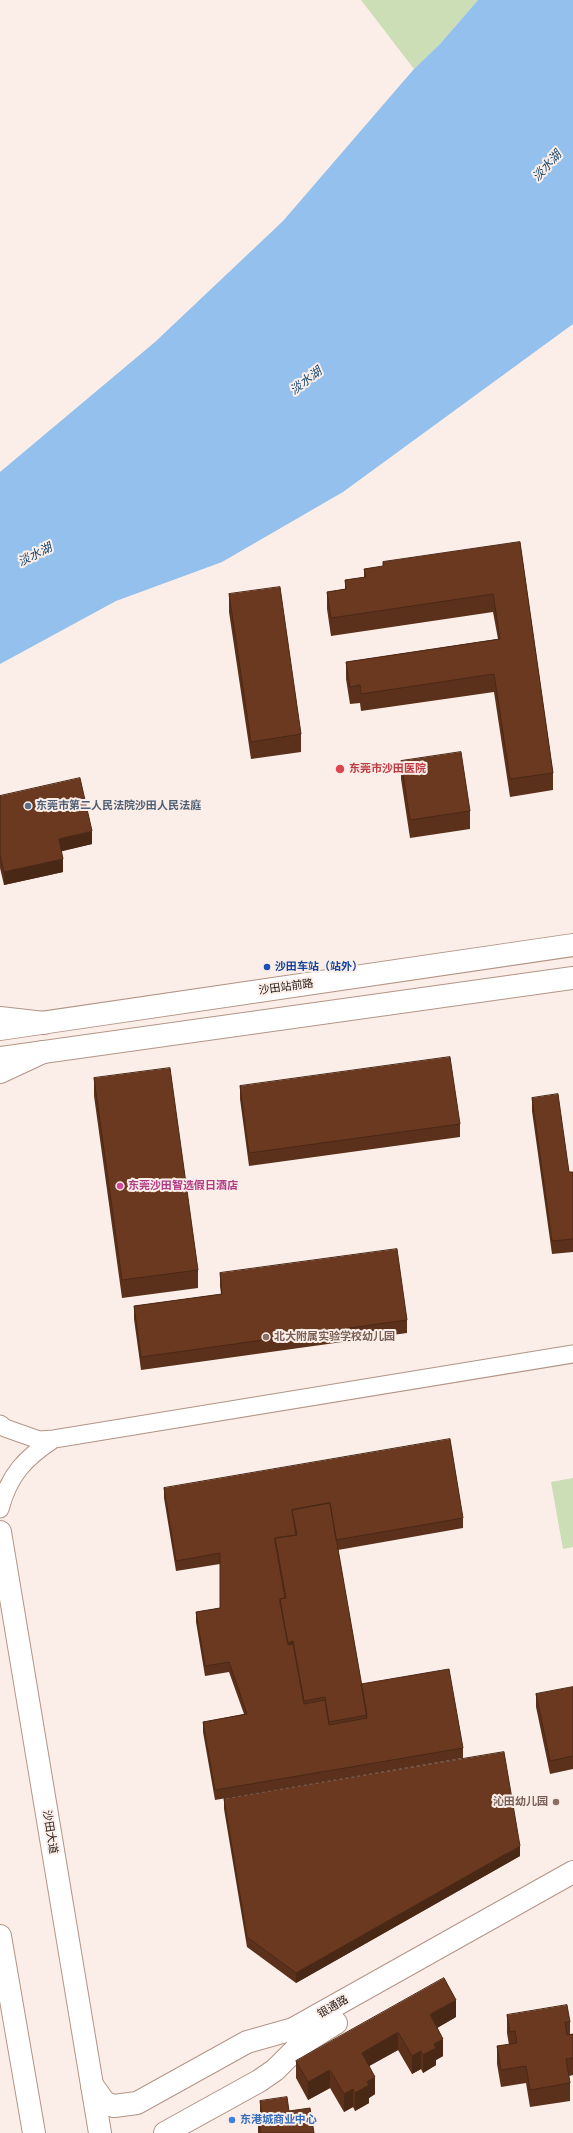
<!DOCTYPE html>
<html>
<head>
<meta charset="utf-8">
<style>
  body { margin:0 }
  canvas { display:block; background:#fbeee8 }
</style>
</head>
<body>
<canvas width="573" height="2133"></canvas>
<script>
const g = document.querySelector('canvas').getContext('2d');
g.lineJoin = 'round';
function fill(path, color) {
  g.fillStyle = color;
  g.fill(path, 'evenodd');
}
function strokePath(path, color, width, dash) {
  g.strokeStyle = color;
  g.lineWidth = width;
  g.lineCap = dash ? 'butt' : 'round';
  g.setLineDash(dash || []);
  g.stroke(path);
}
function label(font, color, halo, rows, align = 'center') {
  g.font = font + ' Quicksand,"Noto Sans SC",sans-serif';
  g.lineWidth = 4;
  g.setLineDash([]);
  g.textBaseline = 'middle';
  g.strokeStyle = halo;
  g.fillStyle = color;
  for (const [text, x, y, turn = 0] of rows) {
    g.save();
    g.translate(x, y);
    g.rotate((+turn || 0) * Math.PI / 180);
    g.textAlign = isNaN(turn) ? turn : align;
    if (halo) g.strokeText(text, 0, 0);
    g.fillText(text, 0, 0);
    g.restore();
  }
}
fill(new Path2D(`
  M 361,0 L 478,0 L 440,44 L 414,69 Z
  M 573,1478 L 573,1547 L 563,1549 L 551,1482 Z`), '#cbdeb6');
fill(new Path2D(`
  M 478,0 L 573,0 L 573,324 L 343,492 L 222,562 L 116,601 L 0,664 L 0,472 L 155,342 L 283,221 L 414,69 L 440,44 Z`), '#93c0ec');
const street = new Path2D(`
  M 0,1424 L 5,1428 L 39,1440 L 54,1439 L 573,1354
  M 0,1509 C 9,1475 25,1458 54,1439`);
const secondary = new Path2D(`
  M 0,1029 L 573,945
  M 0,1058 L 573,978
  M 92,2085 L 105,2103 L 114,2106 L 137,2103 L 247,2042 L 293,2029 L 573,1872
  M 165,2133 L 259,2081 L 275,2070 L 299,2046 L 336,2023`);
const primary = new Path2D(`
  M 0,1018 L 44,1023
  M 0,1072 L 43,1052
  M 0,1532 L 100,2133
  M 0,1936 L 34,2133`);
strokePath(street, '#b29587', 19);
strokePath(secondary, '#b29587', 24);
strokePath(primary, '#b29587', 24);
strokePath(street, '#fff', 17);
strokePath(secondary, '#fff', 22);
strokePath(primary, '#fff', 22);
fill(new Path2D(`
  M 520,542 L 553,773 L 553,790 L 510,797 L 494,692 L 361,711 L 360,703 L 350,704 L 346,679 L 346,662 L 498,639 L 493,612 L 331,636 L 327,609 L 327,592 L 345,589 L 345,580 L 364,577 L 364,569 L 383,567 L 383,562 Z
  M 229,594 L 301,734 L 301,752 L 251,759 L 229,612 Z
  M 401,761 L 470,811 L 470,829 L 410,838 L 401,779 Z
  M 0,796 L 92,844 L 61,851 L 63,872 L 4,885 L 0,868 Z
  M 94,1078 L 198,1270 L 198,1288 L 122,1298 L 94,1096 Z
  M 240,1086 L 460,1124 L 460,1137 L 249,1166 L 240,1099 Z
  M 532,1098 L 569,1172 L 573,1172 L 573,1252 L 552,1254 L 532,1111 Z
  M 220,1273 L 407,1320 L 407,1333 L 141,1370 L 134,1319 L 134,1306 L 221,1294 L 220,1286 Z
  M 164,1488 L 463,1518 L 463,1528 L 338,1550 L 361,1684 L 463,1748 L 463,1758 L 215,1800 L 203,1732 L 203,1722 L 244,1714 L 229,1672 L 205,1676 L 196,1622 L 196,1612 L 220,1608 L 220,1564 L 176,1571 L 164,1498 Z
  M 573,1687 L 573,1769 L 550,1774 L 536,1707 L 536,1694 Z
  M 224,1799 L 520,1856 L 296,1983 L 247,1947 L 224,1809 Z
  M 507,2015 L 570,2022 L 570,2034 L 573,2034 L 573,2075 L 569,2076 L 570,2083 L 570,2101 L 530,2107 L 526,2083 L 501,2087 L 497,2064 L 497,2046 L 509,2045 L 507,2033 Z
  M 456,2017 L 437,2028 L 443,2056 L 436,2060 L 436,2065 L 423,2073 L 421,2069 L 412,2074 L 398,2050 L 369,2066 L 375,2094 L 369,2098 L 369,2103 L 355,2111 L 353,2107 L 344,2112 L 330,2088 L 308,2100 L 296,2078 L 296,2061 Z
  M 260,2101 L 289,2111 L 314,2133 L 258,2133 L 258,2116 L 260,2116 Z`), '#5b311b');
fill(new Path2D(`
  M 92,831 L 92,844 L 59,852 L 59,839 Z
  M 63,859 L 63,872 L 4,885 L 4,872 Z
  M 293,1641 L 293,1654 L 288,1656 L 288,1643 Z
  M 520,1846 L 520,1856 L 296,1983 L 296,1973 Z
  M 456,2000 L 456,2017 L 430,2032 L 430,2014 Z
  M 398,2032 L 398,2050 L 362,2070 L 362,2053 Z
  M 443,2039 L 443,2056 L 436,2060 L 436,2065 L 423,2073 L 423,2055 L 434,2044 Z
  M 421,2051 L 421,2069 L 412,2074 L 412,2056 Z
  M 330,2070 L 330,2088 L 308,2100 L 308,2082 Z
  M 375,2077 L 375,2094 L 369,2098 L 369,2103 L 355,2111 L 355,2093 L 367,2082 Z
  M 353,2089 L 353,2107 L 344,2112 L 344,2094 Z`), '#4a2816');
const building = new Path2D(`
  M 520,542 L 553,773 L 510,779 L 494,674 L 361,694 L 360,685 L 350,687 L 346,662 L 500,639 L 493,594 L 331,618 L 327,592 L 346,589 L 345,580 L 366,577 L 364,569 L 383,566 L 383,562 Z
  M 280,587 L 301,734 L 251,742 L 229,594 Z
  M 461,752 L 470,811 L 410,820 L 401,761 Z
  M 80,778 L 92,831 L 59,839 L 63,859 L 4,872 L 0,855 L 0,796 Z
  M 450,1057 L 460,1124 L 249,1153 L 240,1086 Z
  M 170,1068 L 198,1270 L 122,1280 L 94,1078 Z
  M 558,1094 L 569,1172 L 573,1172 L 573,1239 L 552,1241 L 532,1098 Z
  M 397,1249 L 407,1320 L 141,1357 L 134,1306 L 222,1294 L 220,1273 Z
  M 450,1439 L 463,1518 L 336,1540 L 330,1503 L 292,1510 L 296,1535 L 275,1538 L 275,1541 L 285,1598 L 280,1599 L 280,1602 L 288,1645 L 293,1644 L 304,1704 L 325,1700 L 329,1725 L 367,1718 L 361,1684 L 449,1669 L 463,1748 L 215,1790 L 203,1722 L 247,1714 L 229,1662 L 205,1666 L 196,1612 L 220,1608 L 220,1553 L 176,1561 L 164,1488 Z
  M 330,1503 L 367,1715 L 329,1722 L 325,1697 L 304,1701 L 293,1641 L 288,1643 L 280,1599 L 286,1598 L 275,1538 L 297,1535 L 292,1510 Z
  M 573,1687 L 573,1756 L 550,1761 L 536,1694 Z
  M 504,1752 L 520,1846 L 296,1973 L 247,1937 L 224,1799 Z
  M 444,1978 L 456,2000 L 430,2014 L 443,2039 L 434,2044 L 436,2048 L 423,2055 L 421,2051 L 412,2056 L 398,2032 L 362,2053 L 375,2077 L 367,2082 L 369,2085 L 355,2093 L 353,2089 L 344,2094 L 330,2070 L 308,2082 L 296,2061 Z
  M 567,2005 L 570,2022 L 565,2022 L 567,2035 L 573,2034 L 573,2058 L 566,2059 L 570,2083 L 530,2090 L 526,2066 L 501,2070 L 497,2046 L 517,2043 L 515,2031 L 510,2032 L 507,2015 Z
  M 287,2097 L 289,2111 L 310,2108 L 314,2133 L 261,2133 L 258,2116 L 262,2116 L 260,2101 Z`);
fill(building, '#6a391f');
strokePath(building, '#4a2816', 1);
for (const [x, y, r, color] of [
  [340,769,5,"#e0444e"],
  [28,806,4,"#5c6f8a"],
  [267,967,4,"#1a4fb4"],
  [120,1186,4,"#d1479c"],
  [266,1337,4,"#8d6e63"],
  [556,1802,4,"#8d6e63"],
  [232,2120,4,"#3f7fe0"]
]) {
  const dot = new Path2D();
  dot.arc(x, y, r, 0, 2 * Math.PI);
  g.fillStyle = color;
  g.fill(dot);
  strokePath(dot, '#fbeee8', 1.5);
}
label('bold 11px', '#be3a42', '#fbeee8', [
  ["东莞市沙田医院",349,769]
], 'left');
label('bold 11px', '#4e5e75', '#fbeee8', [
  ["东莞市第二人民法院沙田人民法庭",36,806]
], 'left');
label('bold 11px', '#164399', '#fbeee8', [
  ["沙田车站（站外）",275,967]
], 'left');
label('11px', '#221712', '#fbeee8', [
  ["沙田站前路",286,987,-8],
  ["沙田大道",50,1832,81],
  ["银通路",333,2007,-30]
]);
label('bold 11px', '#b23c85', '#fbeee8', [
  ["东莞沙田智选假日酒店",128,1186]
], 'left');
label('bold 11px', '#785e54', '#fbeee8', [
  ["北大附属实验学校幼儿园",274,1337],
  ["沁田幼儿园",548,1802,"right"]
], 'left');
label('bold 11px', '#366cbe', '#fbeee8', [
  ["东港城商业中心",240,2120]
], 'left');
label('italic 12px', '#154670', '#fbeee8', [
  ["淡水湖",547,166,-48],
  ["淡水湖",306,381,-38],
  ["淡水湖",35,555,-27]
]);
</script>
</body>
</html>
